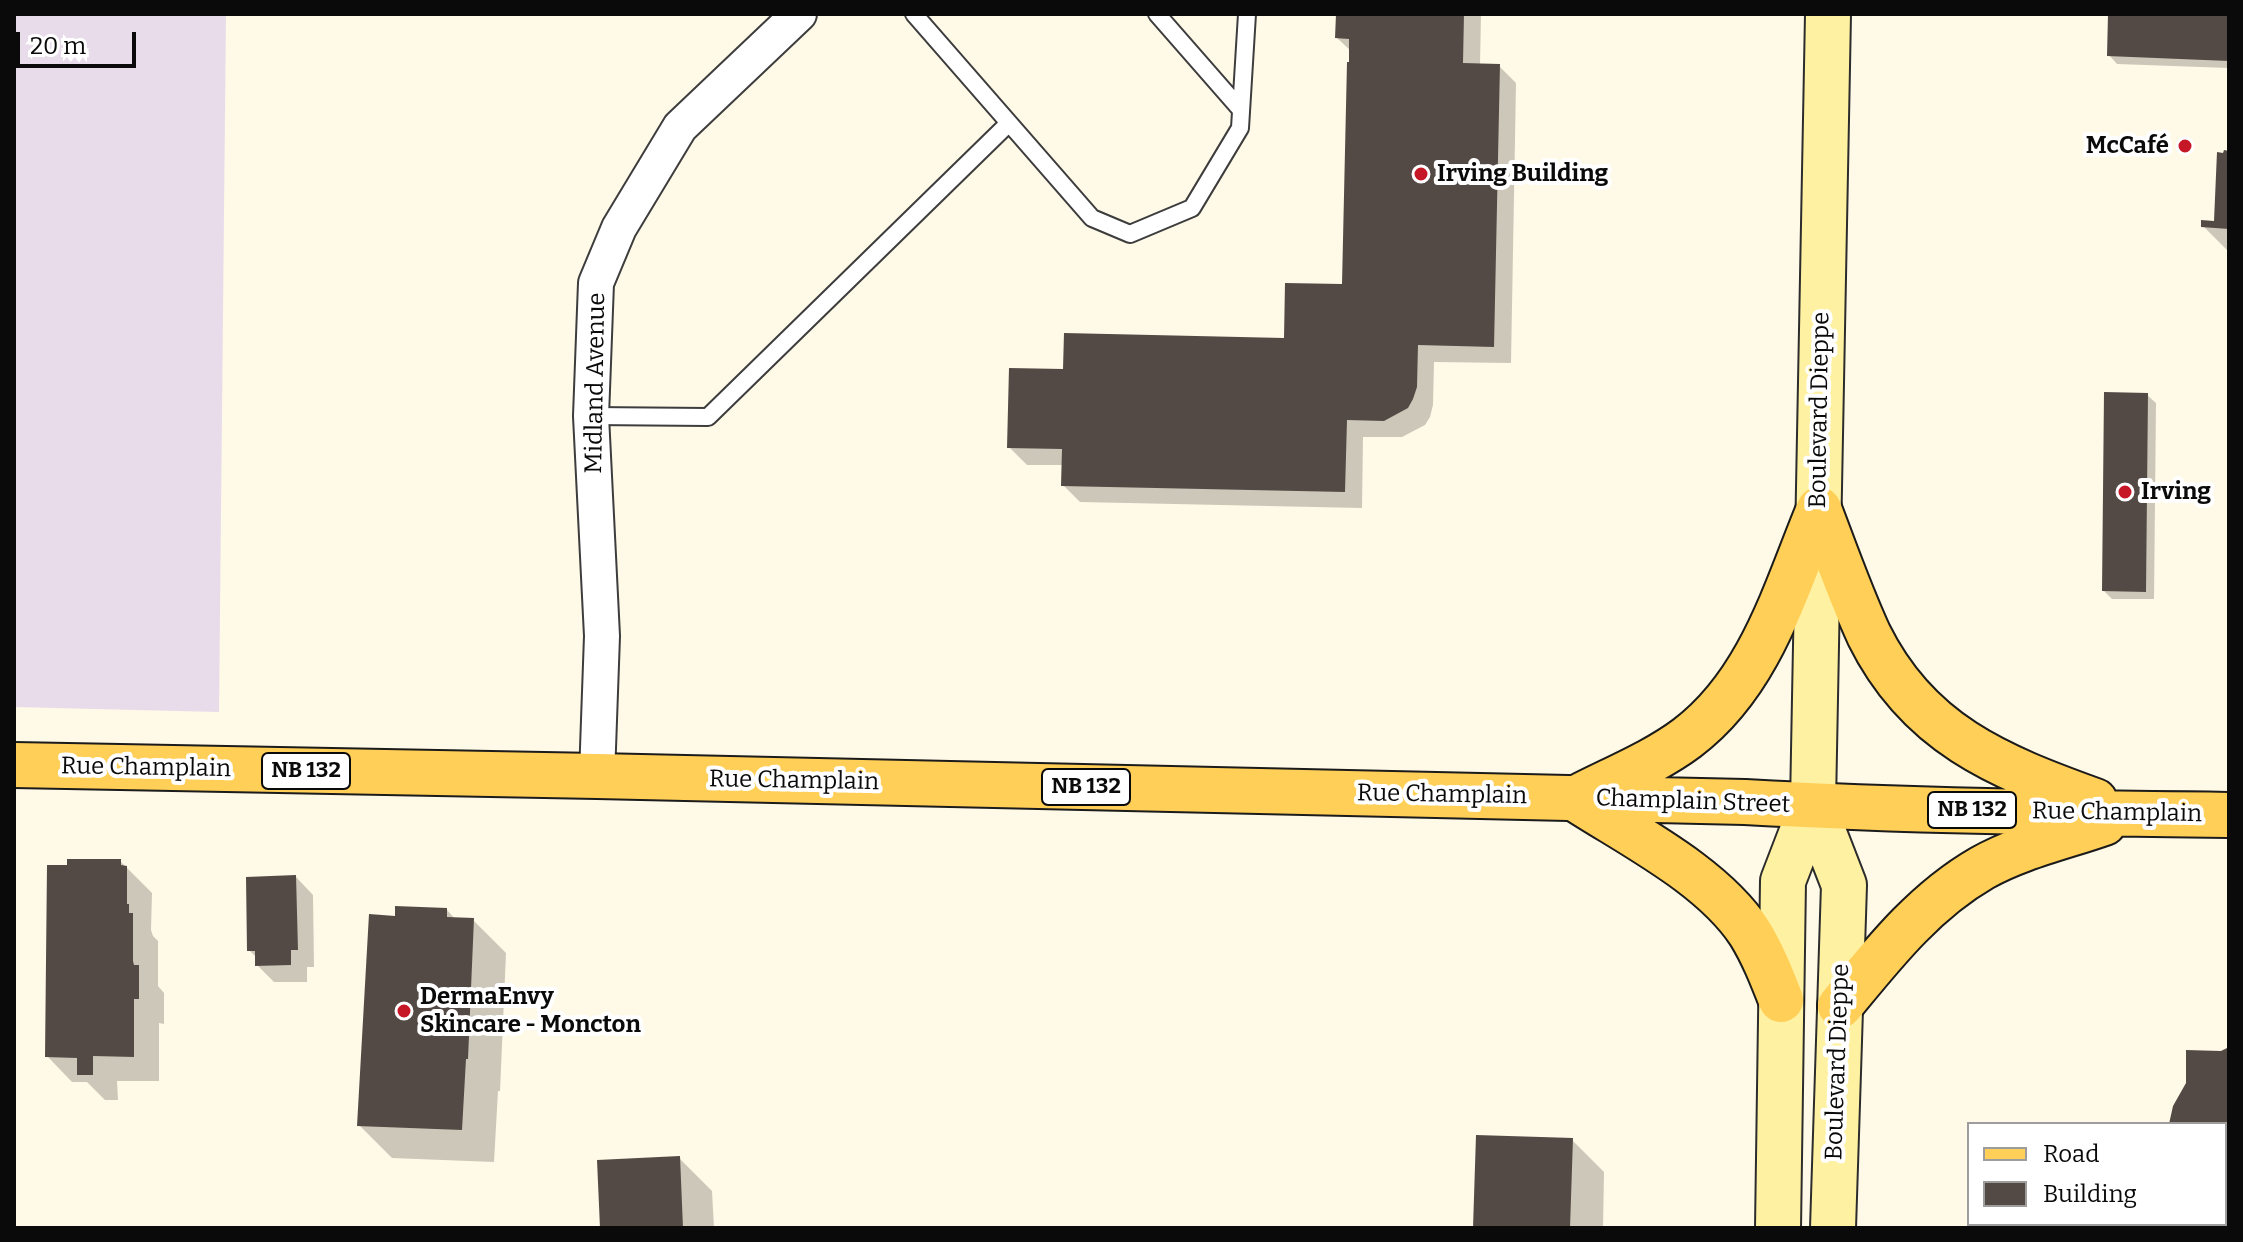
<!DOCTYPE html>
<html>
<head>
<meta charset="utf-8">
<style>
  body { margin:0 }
  #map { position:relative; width:2243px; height:1242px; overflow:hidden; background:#fff9e7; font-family:Bitter,serif }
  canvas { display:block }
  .frame { position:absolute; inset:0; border:16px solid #0a0a0a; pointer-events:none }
  .legend { position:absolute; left:1967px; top:1122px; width:260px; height:104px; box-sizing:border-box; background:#fff; border:2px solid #9d9d9d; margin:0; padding:10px 14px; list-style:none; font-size:24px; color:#0a0a0a }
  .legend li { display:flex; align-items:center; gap:16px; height:40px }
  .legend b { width:40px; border:2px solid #9d9d9d }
  .scale { position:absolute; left:16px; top:32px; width:120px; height:36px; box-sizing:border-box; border:4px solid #0a0a0a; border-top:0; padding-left:10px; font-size:24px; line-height:28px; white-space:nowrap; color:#0a0a0a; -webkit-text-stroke:6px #fff; paint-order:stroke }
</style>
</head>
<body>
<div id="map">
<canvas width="2243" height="1242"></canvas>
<div class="frame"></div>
<ul class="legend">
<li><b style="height:10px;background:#ffcf57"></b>Road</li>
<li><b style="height:22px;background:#534a45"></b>Building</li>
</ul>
<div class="scale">20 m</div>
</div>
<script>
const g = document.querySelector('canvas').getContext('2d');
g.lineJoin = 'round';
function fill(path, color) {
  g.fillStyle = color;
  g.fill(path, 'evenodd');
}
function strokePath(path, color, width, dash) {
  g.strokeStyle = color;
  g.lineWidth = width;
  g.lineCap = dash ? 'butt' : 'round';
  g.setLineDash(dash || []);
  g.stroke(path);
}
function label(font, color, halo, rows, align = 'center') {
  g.font = font + ' Bitter,serif';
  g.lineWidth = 8;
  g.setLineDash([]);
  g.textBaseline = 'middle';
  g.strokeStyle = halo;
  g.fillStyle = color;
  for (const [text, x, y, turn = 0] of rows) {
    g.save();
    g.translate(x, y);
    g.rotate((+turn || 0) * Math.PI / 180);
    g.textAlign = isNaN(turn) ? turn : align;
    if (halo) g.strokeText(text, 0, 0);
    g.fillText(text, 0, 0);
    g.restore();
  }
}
fill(new Path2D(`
  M 14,14 L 226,14 L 219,712 L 14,707 Z`), '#e8dceb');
fill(new Path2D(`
  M 1338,14 L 1481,14 L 1480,65 L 1499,66 L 1516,83 L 1511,363 L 1434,362 L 1433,405 L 1430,417 L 1425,425 L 1402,437 L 1363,437 L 1362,508 L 1080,502 L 1063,485 L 1064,465 L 1027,465 L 1009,447 L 1065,371 L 1286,340 L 1344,286 L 1351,51 L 1337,38 Z
  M 2110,14 L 2229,14 L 2229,68 L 2117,64 L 2109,55 Z
  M 2229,153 L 2229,252 L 2203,226 L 2216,223 Z
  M 2147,395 L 2156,403 L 2154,599 L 2112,599 L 2104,591 Z
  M 120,861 L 152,893 L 151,930 L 153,936 L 158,941 L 158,986 L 164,993 L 164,1024 L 159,1023 L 159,1081 L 117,1081 L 118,1100 L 105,1100 L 87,1082 L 72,1082 L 47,1056 Z
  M 296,877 L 313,895 L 314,967 L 307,967 L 307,982 L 274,982 L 257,965 L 257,958 L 249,950 Z
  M 447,910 L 456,920 L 473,920 L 506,953 L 500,1091 L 498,1091 L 494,1162 L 392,1158 L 359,1125 L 396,918 Z
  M 1572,1140 L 1604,1172 L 1603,1228 L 1475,1228 Z
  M 679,1158 L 712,1191 L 714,1228 L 602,1228 Z`), '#0003');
fill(new Path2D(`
  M 1336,14 L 1464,14 L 1463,63 L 1500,64 L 1494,347 L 1418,345 L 1417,387 L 1413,399 L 1408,408 L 1384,421 L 1347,420 L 1345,492 L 1061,486 L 1062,449 L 1007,448 L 1009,368 L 1063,369 L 1064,333 L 1284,338 L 1285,283 L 1342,284 L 1347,62 L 1349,62 L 1349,39 L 1335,38 Z
  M 2108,14 L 2229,14 L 2229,61 L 2107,56 Z
  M 2224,150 L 2229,151 L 2229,229 L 2201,227 L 2201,220 L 2214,221 L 2217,152 L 2223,153 Z
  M 2104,392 L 2148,393 L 2146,592 L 2102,591 Z
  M 67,859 L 121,859 L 121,865 L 127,866 L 127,904 L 129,904 L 129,913 L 133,913 L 133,961 L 134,965 L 139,965 L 139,999 L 134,999 L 134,1057 L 93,1056 L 93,1075 L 77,1075 L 77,1058 L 45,1057 L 47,865 L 67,865 Z
  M 296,875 L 298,950 L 291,950 L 291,965 L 255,966 L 255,951 L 247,951 L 246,877 Z
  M 395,906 L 447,908 L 447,917 L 474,918 L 468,1059 L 466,1059 L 462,1130 L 357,1126 L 369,914 L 395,916 Z
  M 2229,1047 L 2229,1228 L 2181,1228 L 2181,1224 L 2225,1224 L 2225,1124 L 2169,1124 L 2173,1106 L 2186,1083 L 2186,1050 L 2221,1051 Z
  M 1476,1135 L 1573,1138 L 1570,1228 L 1473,1228 Z
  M 680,1156 L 683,1228 L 600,1228 L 597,1160 Z`), '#534a45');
const lane = new Path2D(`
  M 914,14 L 1092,218 L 1130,234 L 1192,208 L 1240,128 L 1247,14
  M 1157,14 L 1241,110
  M 591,416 L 708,417 L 1009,123`);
const street = new Path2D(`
  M 597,776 L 602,636 L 591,416 L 596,283 L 619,228 L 680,127 L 799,14`);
const secondary = new Path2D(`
  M 1813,805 L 1844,885 L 1833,1228
  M 1778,1228 L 1783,881 L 1813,803 L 1828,14`);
const primary = new Path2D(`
  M 1819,509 C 1835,551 1850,594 1869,635 C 1918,734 1998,766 2095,801
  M 14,765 L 597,776 L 1745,802 C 1906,811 2068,813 2229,815
  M 1580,796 C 1615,778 1655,762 1687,738 C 1760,683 1785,591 1819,509
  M 1574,798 C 1631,835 1712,875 1750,933 C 1763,954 1772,977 1781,1000
  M 1840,1006 C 1882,955 1923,902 1982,868 C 2019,847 2064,837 2104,823`);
strokePath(lane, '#3d3d3d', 20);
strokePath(street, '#3d3d3d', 38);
strokePath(secondary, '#2c2c2c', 48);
strokePath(primary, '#1b1b1b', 48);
strokePath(lane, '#fff', 16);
strokePath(street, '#fff', 34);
strokePath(secondary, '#fff1a2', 44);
strokePath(primary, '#ffcf57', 44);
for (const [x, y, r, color] of [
  [2185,146,8,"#c51726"],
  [1421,174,8,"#c51726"],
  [2125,492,8,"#c51726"],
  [404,1011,8,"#c51726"]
]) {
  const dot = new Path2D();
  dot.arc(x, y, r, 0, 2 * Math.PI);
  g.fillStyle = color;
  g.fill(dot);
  strokePath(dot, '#fff', 3);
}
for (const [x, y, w] of [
  [306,771,88],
  [1086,787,88],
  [1972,810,88]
]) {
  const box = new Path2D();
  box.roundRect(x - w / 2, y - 18, w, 36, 6);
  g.fillStyle = '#fff';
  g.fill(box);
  strokePath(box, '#0a0a0a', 2);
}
label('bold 22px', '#0a0a0a', null, [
  ["NB 132",306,771],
  ["NB 132",1086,787],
  ["NB 132",1972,810]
]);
label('bold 24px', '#0a0a0a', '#fff', [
  ["McCafé",2169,146,"right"],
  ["Irving Building",1437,174],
  ["Irving",2141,492],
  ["DermaEnvy",420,997],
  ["Skincare - Moncton",420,1025]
], 'left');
label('24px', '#0a0a0a', '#fff', [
  ["Midland Avenue",596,383,-89],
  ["Boulevard Dieppe",1820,410,-89],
  ["Rue Champlain",146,768,1],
  ["Rue Champlain",794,781,1],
  ["Rue Champlain",1442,795,1],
  ["Champlain Street",1693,802,2],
  ["Rue Champlain",2117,813,1],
  ["Boulevard Dieppe",1838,1062,-88]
]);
</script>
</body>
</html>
